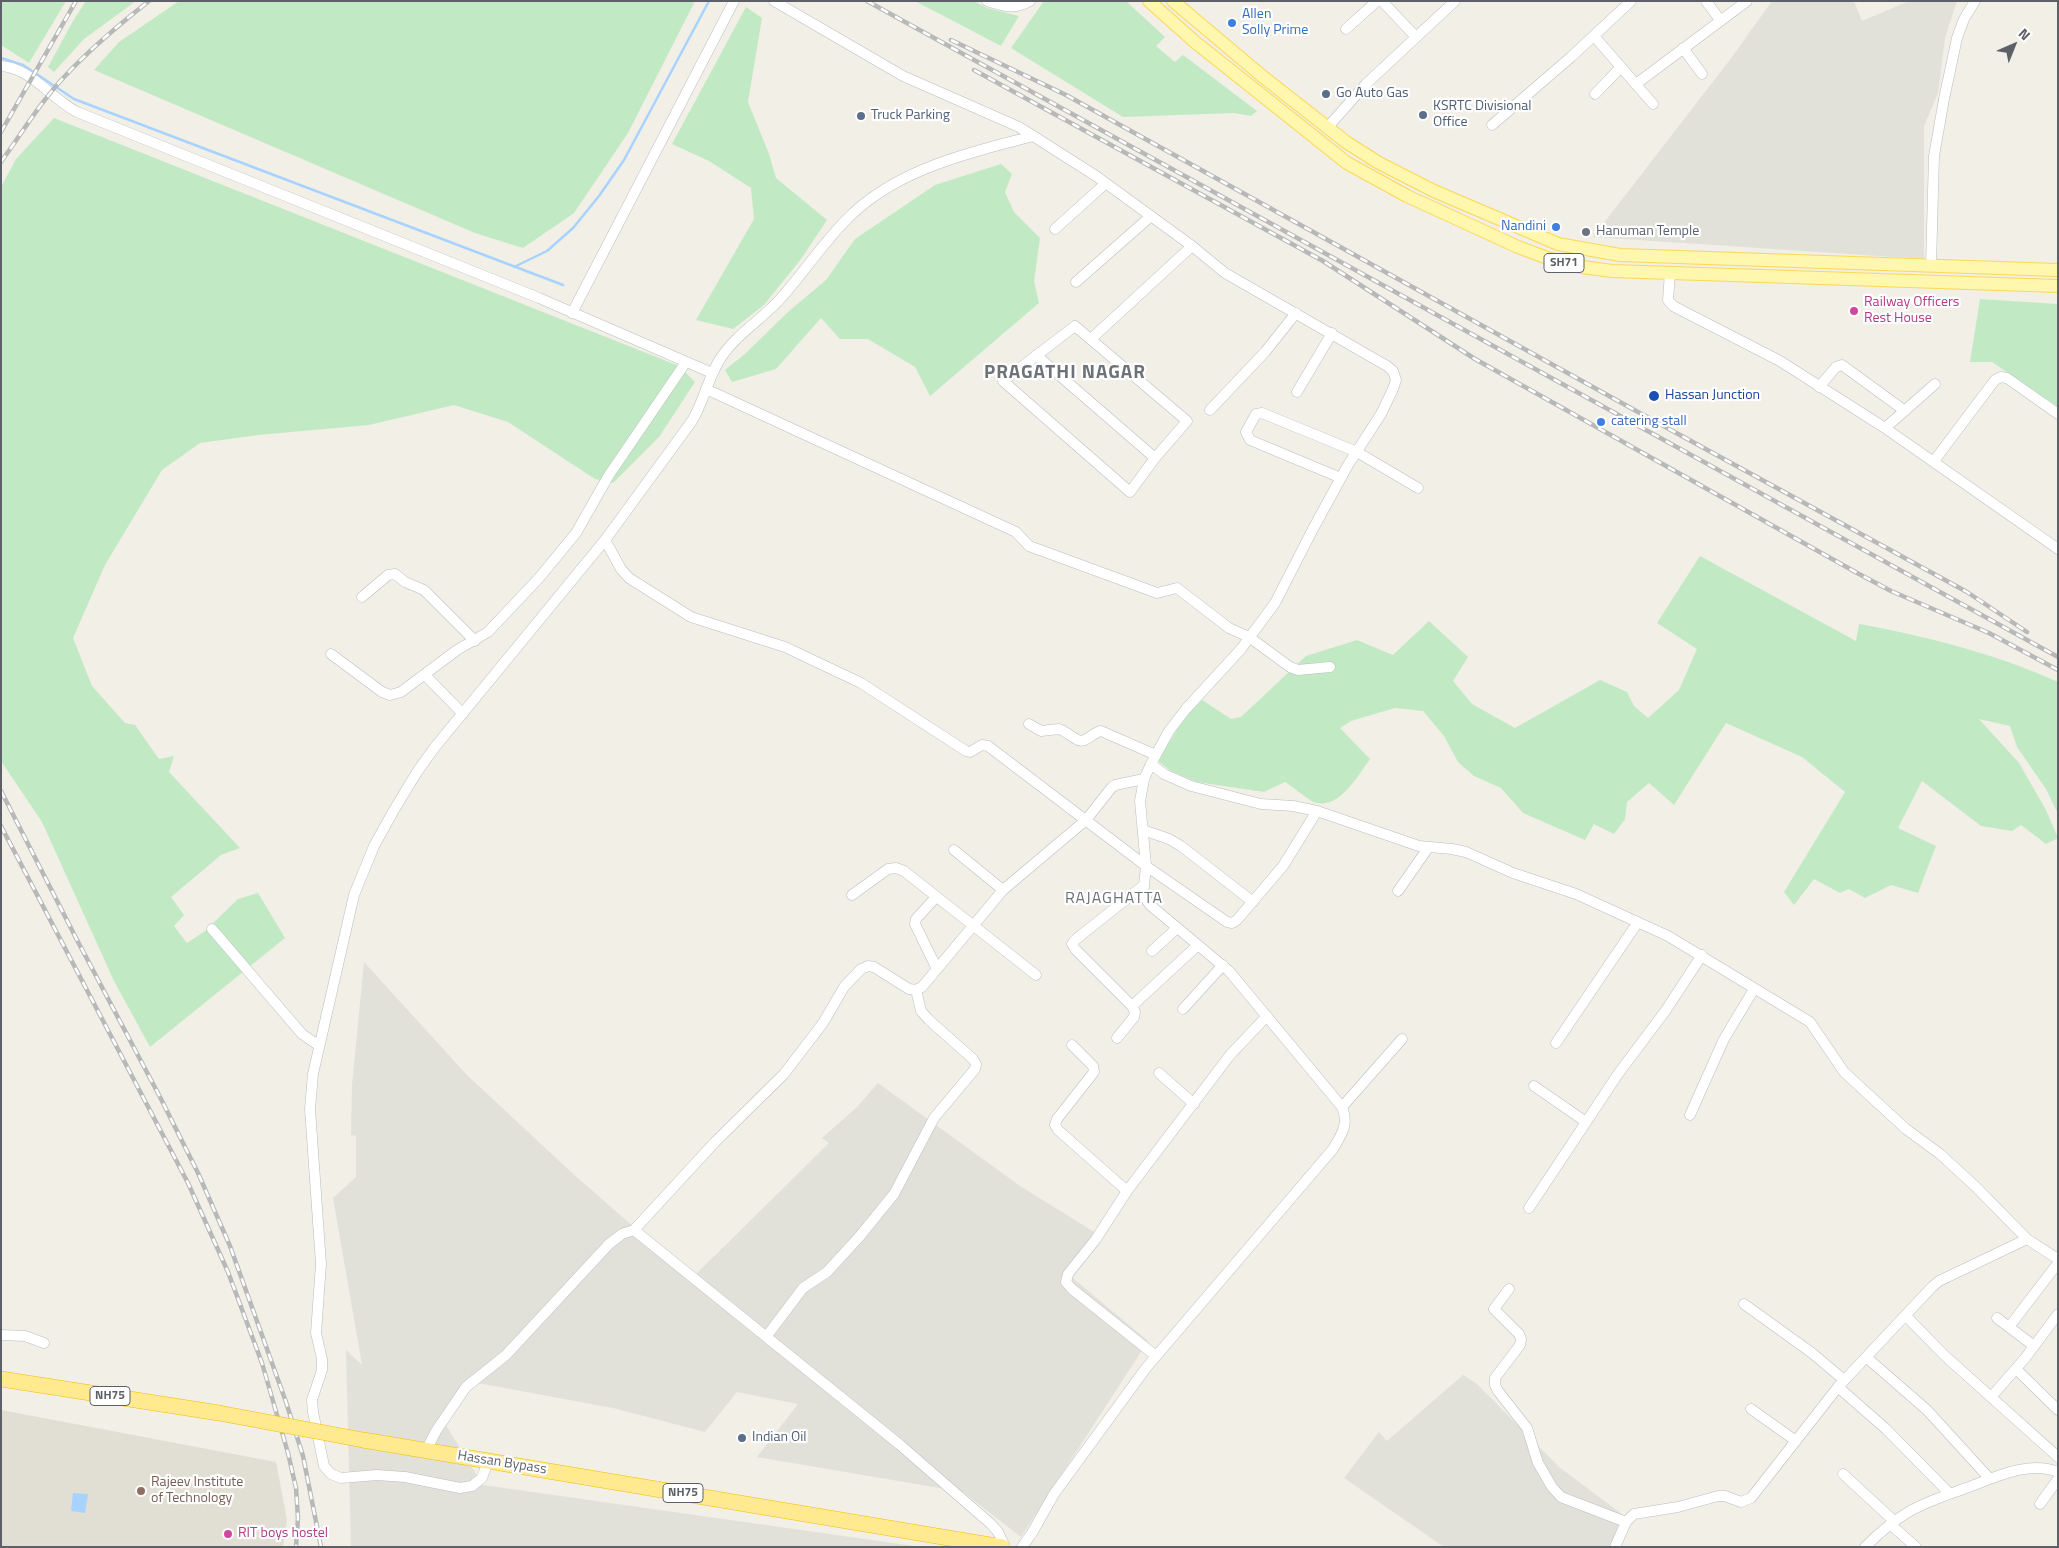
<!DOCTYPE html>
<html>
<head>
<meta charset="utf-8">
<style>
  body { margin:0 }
  #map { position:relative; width:2059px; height:1548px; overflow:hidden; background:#f1efe6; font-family:"Titillium Web",sans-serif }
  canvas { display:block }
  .frame { position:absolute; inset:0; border:2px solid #5d6167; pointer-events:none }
  .north { position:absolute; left:1989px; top:20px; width:50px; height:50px; -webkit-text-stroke:4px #fff; paint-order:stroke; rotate:44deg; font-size:14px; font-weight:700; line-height:20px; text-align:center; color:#5d6167 }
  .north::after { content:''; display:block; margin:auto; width:18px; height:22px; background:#5d6167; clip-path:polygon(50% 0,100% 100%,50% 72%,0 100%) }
</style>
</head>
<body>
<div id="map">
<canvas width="2059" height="1548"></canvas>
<div class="frame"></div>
<div class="north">N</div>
</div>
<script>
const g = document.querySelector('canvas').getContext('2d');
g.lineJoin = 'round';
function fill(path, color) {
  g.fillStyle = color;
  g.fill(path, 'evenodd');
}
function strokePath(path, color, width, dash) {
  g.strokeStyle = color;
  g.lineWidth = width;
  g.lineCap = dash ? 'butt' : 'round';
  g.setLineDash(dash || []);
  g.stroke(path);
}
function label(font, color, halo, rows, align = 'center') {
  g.font = font + ' "Titillium Web",sans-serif';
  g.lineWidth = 4.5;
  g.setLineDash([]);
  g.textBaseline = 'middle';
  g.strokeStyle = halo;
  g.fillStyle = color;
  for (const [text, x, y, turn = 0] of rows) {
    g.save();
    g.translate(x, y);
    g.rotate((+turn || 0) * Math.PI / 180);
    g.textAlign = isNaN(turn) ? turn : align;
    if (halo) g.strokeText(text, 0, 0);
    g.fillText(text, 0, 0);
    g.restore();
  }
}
fill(new Path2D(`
  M 1772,1 L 1854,1 L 1862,21 L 1909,1 L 1957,1 L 1945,38 L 1938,93 L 1924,126 L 1924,259 L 1593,237 L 1732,57 Z
  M 364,962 L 467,1075 L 571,1172 L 692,1278 L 829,1143 L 822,1138 L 856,1108 L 878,1083 L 1020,1186 L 1099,1235 L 1068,1274 L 1148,1341 L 1021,1537 L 963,1492 L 757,1457 L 798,1404 L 737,1392 L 705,1432 L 613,1408 L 472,1382 L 442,1419 L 483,1485 L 921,1547 L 351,1547 L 346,1350 L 362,1365 L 333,1198 L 356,1177 L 356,1136 L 351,1135 L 352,1085 Z
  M 1463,1375 L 1477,1384 L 1559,1467 L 1623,1515 L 1618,1547 L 1444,1547 L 1344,1478 L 1379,1432 L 1387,1441 Z`), '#e1e1da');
fill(new Path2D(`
  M 1,1410 L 276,1462 L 287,1520 L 283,1547 L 1,1547 Z`), '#e1ded4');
fill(new Path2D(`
  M 1,1 L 66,1 L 29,63 L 1,45 Z
  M 86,1 L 136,1 L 84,39 L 54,72 L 48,67 L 73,21 Z
  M 179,1 L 695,1 L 628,133 L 574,213 L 523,248 L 475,233 L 94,70 L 119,42 Z
  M 915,1 L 974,1 L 987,8 L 1019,16 L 1001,46 Z
  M 1044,1 L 1126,1 L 1165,37 L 1156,46 L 1175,62 L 1183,55 L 1257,111 L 1251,116 L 1234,113 L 1123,117 L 1011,48 Z
  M 746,7 L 762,18 L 748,102 L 769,154 L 776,178 L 827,220 L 801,259 L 764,305 L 733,329 L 696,320 L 754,219 L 751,188 L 709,161 L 672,144 Z
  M 54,118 L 679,366 L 695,382 L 659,437 L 613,483 L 595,479 L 508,422 L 454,405 L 369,425 L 258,435 L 200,443 L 162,470 L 105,565 L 73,638 L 92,686 L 125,723 L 135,725 L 159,759 L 174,756 L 169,772 L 240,848 L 221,855 L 171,897 L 184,915 L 174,926 L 187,943 L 205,931 L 238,899 L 258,893 L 285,938 L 150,1047 L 114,981 L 42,822 L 1,761 L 1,187 L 16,159 Z
  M 1001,164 L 1012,174 L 1005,192 L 1014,212 L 1040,238 L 1034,281 L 1039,303 L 930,396 L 915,367 L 868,339 L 840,339 L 821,318 L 776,369 L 732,382 L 725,370 L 746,353 L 789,311 L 826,280 L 855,239 L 935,185 Z
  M 1980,299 L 2058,304 L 2058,407 L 1992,362 L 1970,362 Z
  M 1700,556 L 1856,641 L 1859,624 C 1926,636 1996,654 2058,682 L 2058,814 L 2046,789 L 2017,747 L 2010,726 L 1979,719 L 2019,763 L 2046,810 L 2058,838 L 2046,844 L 2021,825 L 2012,831 L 1981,826 L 1922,781 L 1898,828 L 1936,846 L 1918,893 L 1891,885 L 1865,898 L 1849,889 L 1840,893 L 1814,879 L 1794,905 L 1784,892 L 1845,792 L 1802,757 L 1726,723 L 1674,805 L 1649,783 L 1627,802 L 1625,819 L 1614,834 L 1594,824 L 1585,840 L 1523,813 L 1501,788 L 1474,776 L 1458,762 L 1444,736 L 1423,711 L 1395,708 L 1351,721 L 1340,728 L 1370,759 C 1358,776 1338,811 1314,802 C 1308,800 1292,786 1285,782 L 1264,792 L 1197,782 L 1171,771 L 1158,761 L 1184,718 L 1202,700 L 1231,719 L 1241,717 L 1306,656 L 1357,640 L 1393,655 L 1429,621 L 1468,657 L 1453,681 L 1472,704 L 1515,728 L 1600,680 L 1627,692 L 1634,706 L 1648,718 L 1679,690 L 1697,649 L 1657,623 Z`), '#c1eac4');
fill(new Path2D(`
  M 73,1493 L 88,1494 L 85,1513 L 71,1511 Z`), '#a8d3ff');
strokePath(new Path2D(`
  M 1,58 L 23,65 L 74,99 L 563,285
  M 514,267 L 547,251 L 573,228 L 599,196 L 624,160 L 709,1`), '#a8d3ff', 2.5);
const minor = new Path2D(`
  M 774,1 L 903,76 L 1019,127 L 1096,176 L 1192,246 L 1225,273 L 1387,366 L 1393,371 L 1396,380 L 1393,389 L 1381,414 L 1348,465 L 1314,527 L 1275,603 L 1241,649 L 1186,709 L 1169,731 L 1151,764 L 1164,774 L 1191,786 L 1261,804 L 1293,806 L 1317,811 L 1419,846 L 1452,849 L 1466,852 L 1513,873 L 1576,894 L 1668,936 L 1810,1022 L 1844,1072 L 1906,1129 L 1940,1154 L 1976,1187 L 2027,1239 L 2058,1259
  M 987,1 C 1002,6 1015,10 1030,1
  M 1382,1 L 1416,37
  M 1706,1 L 1720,20
  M 1346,29 L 1377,1
  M 1594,36 L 1653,104
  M 1683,48 L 1702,74
  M 1,66 C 29,67 52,99 77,112 L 539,298 L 712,373
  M 1636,84 L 1747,1
  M 1595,94 L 1621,67
  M 1492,125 L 1571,57 L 1631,1
  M 1327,128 L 1366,84 L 1455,1
  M 1055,229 L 1106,183
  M 1931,265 L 1934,156 L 1944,99 L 1957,38 L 1964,19 L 1975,1
  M 1670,272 L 1668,300 L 1673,306 L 1780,361 L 1885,428 L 2058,549
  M 1076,282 L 1151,216
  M 572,313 L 734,1
  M 1075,326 L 1187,421 L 1155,458 L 1130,492 L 1003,381 Z
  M 1091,339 L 1192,246
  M 1036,355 L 1155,458
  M 1819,387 L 1836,367 L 1842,365 L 1905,411
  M 706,389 L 1016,532 L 1029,546 L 1157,593 L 1177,588 L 1229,628 L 1249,637 L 1290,667 L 1298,670 L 1330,667
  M 1297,392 L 1332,333
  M 1210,410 L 1265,352 L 1296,313
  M 1885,428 L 1935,384
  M 1934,461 L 1995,380 L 2001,377 L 2007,378 L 2058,414
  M 1341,478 L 1250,440 L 1246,432 L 1256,414 L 1262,413 L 1357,452 L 1418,488
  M 605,540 L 621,569 L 629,578 L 691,617 L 785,647 L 861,683 L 966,751 L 970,752 L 982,745 L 988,746 L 1146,866 L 1227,922 L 1232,923 L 1237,920 L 1283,866 L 1317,811
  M 362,597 L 388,575 L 395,574 L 405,582 L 424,590 L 475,641
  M 331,654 L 382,692 L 390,695 L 401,692 L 457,650 L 488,632 L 539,578 L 576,533 L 609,475 L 686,362
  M 425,675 L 463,714
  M 1029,724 L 1041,731 L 1059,729 C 1066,731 1071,737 1078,740 C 1085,744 1093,732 1101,731 L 1156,755
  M 1143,830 L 1169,839 L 1181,846 L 1253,902
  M 954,850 L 1003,890
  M 1144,885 L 1075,940 L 1072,944 L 1075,949 L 1132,1006 L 1198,945
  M 1398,891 L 1428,848
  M 852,895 L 888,869 L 896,868 L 904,871 L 1036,975
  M 936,897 L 916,919 L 915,924 L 937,969
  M 212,929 L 302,1034 L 318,1045
  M 1152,951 L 1177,928
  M 1183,1009 L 1223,965
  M 1117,1038 L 1134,1017 L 1135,1012 L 1132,1006
  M 1556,1043 L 1638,922
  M 1072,1045 L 1093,1066 L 1094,1072 L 1057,1119 L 1055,1125 L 1058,1130 L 1127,1191
  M 1159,1073 L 1194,1104
  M 1534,1086 L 1586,1122
  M 1342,1107 L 1402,1039
  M 1690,1115 L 1724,1039 L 1754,989
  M 1529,1208 L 1618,1074 L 1666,1010 L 1702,955
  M 634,1230 L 899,1444 L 991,1524 L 998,1532 L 1005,1547
  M 1509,1289 L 1494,1309 L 1519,1334 L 1521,1339 L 1520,1345 L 1495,1378 L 1495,1385 L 1498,1391 L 1527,1428 L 1538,1463 L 1552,1487 L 1561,1497 L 1626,1522
  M 1744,1304 L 1812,1353 L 1844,1380
  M 1906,1316 L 1944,1355 L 2058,1457
  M 1997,1318 L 2034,1346
  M 2009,1327 L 2058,1263
  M 1,1335 L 25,1336 L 44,1343
  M 766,1337 L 803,1288 L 827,1272 L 860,1236 L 894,1194 L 934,1118 L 975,1069 L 976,1064 L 973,1059 L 929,1020 L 921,1011 L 916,990
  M 1156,1356 L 1072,1289 L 1066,1282 L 1068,1274 L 1096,1239 L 1127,1191 L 1230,1055 L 1267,1016
  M 1866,1357 L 1927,1410 L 1989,1478
  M 2016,1369 L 2058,1410
  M 1838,1387 L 1886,1429 L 1949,1493
  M 1992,1396 L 2026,1357 L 2058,1314
  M 1751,1409 L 1796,1441
  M 426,1451 L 436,1431 L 466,1387 L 506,1355 L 609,1244 L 622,1234 L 634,1230 L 715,1142 L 784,1074 L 823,1023 L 844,987 L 861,969 L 868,966 L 874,967 L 909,989 L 916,990 L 922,987 L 1003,890 L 1086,820 L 1112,787 L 1115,785 L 1144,779
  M 488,1461 L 482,1478 L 472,1486 L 460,1488 L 405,1477 L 377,1475 L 341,1478 L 331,1474 L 324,1466 L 313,1412 L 312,1400 L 322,1370 L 322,1359 L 316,1333 L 321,1264 L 310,1109 L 313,1074 L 354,895 L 374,846 L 394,810 L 417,772 L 435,747 L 605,540 L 692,421 C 704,401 708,378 720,359 C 736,334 763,319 782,297 C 803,273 822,245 845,221 C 895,169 966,154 1033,136
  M 1843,1474 L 1894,1521
  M 2040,1504 L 2058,1479
  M 1890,1524 L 1916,1547
  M 1022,1547 L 1032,1533 L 1054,1494 L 1146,1368 L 1333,1149 C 1342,1134 1349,1124 1342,1107 L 1229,971 L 1150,905 L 1143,895 L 1146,866 L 1140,801 L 1144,779 L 1151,764
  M 1615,1547 L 1626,1522 L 1634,1514 L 1678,1507 L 1718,1496 L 1725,1496 L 1741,1502 L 1751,1498 L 1838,1387 L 1932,1287 L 1939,1281 L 2027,1239
  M 1865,1547 C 1879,1533 1893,1521 1910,1511 C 1928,1501 1947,1495 1966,1488 C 1994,1478 2028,1460 2058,1472`);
const major = new Path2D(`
  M 1149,1 L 1195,42 L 1347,163 L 1407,196 L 1518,247 L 1550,259 L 1582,267 L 1612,271 L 2058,286
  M 1173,1 L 1262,76 L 1346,142 L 1379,163 L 1434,191 L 1558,244 L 1620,255 L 2058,270`);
const highway = new Path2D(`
  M 1,1379 L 219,1413
  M 363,1440 L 1002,1547`);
strokePath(minor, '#babdc2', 11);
strokePath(major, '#fcd854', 14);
strokePath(highway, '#f7ba00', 16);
strokePath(minor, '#fff', 10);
strokePath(major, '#fff7ad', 12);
strokePath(highway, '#ffea8f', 15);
const rail = new Path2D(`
  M 867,1 L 2058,657
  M 951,40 L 1066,95 L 1638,412 L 1967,592 L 2027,632
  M 974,70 L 1323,261 L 1475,359 L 1859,574 L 1891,591 L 1989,633 L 2058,670
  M 1,132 L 76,1
  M 1,162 C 22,133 41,101 66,75 C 91,48 120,24 149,1
  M 1,791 L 76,938 L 160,1097 L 198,1173 L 230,1246 L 286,1402 L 303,1456 L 321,1547
  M 1,826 L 188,1183 L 228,1272 L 262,1363 L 288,1453 L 296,1488 L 298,1518 L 296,1547`);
strokePath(rail, '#b7b8b8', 4.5);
strokePath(rail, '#fff', 2.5, [8]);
const highwayBridge = new Path2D(`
  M 219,1413 L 363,1440`);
strokePath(highwayBridge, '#f7ba00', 16, []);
strokePath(highwayBridge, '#ffea8f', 15);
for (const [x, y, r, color] of [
  [1232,23,5,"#3f7fe0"],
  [1326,94,5,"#5c6f8a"],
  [1423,115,5,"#5c6f8a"],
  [861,116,5,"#5c6f8a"],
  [1556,227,5,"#3f7fe0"],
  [1586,232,5,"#6b7280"],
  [1854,311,5,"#d1479c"],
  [1654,396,6,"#1a4fb4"],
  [1601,422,5,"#3f7fe0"],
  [742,1438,5,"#5c6f8a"],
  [141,1491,5,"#8d6e63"],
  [228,1534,5,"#d1479c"]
]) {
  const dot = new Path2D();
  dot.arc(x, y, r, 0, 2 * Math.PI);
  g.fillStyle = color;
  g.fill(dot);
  strokePath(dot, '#fff', 2);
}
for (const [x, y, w] of [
  [1564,263,40],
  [110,1396,40],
  [683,1493,40]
]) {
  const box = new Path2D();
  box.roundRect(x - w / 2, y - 9.5, w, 19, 4);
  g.fillStyle = '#fff';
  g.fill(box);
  strokePath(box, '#5d6167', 1);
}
label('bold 12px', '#5d6167', null, [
  ["SH71",1564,263],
  ["NH75",110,1396],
  ["NH75",683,1493]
]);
label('14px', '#366cbe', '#fff', [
  ["Allen",1242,15],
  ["Solly Prime",1242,31],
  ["Nandini",1546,227,"right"],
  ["catering stall",1611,422]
], 'left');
label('14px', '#4e5e75', '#fff', [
  ["Go Auto Gas",1336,94],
  ["KSRTC Divisional",1433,107],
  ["Office",1433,123],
  ["Truck Parking",871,116],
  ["Indian Oil",752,1438]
], 'left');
label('14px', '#5b616d', '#fff', [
  ["Hanuman Temple",1596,232]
], 'left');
label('14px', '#b23c85', '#fff', [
  ["Railway Officers",1864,303],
  ["Rest House",1864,319],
  ["RIT boys hostel",238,1534]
], 'left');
label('14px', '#164399', '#fff', [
  ["Hassan Junction",1665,396]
], 'left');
label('14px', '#5d6167', '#fff', [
  ["Hassan Bypass",502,1463,9]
]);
label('14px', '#785e54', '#fff', [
  ["Rajeev Institute",151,1483],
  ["of Technology",151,1499]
], 'left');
g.letterSpacing = '1px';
label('16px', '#6e7379', '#fff', [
  ["RAJAGHATTA",1114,899]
]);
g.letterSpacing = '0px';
g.letterSpacing = '1px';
label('bold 19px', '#6e7379', '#fff', [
  ["PRAGATHI NAGAR",1065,373]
]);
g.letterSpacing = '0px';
</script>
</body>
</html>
